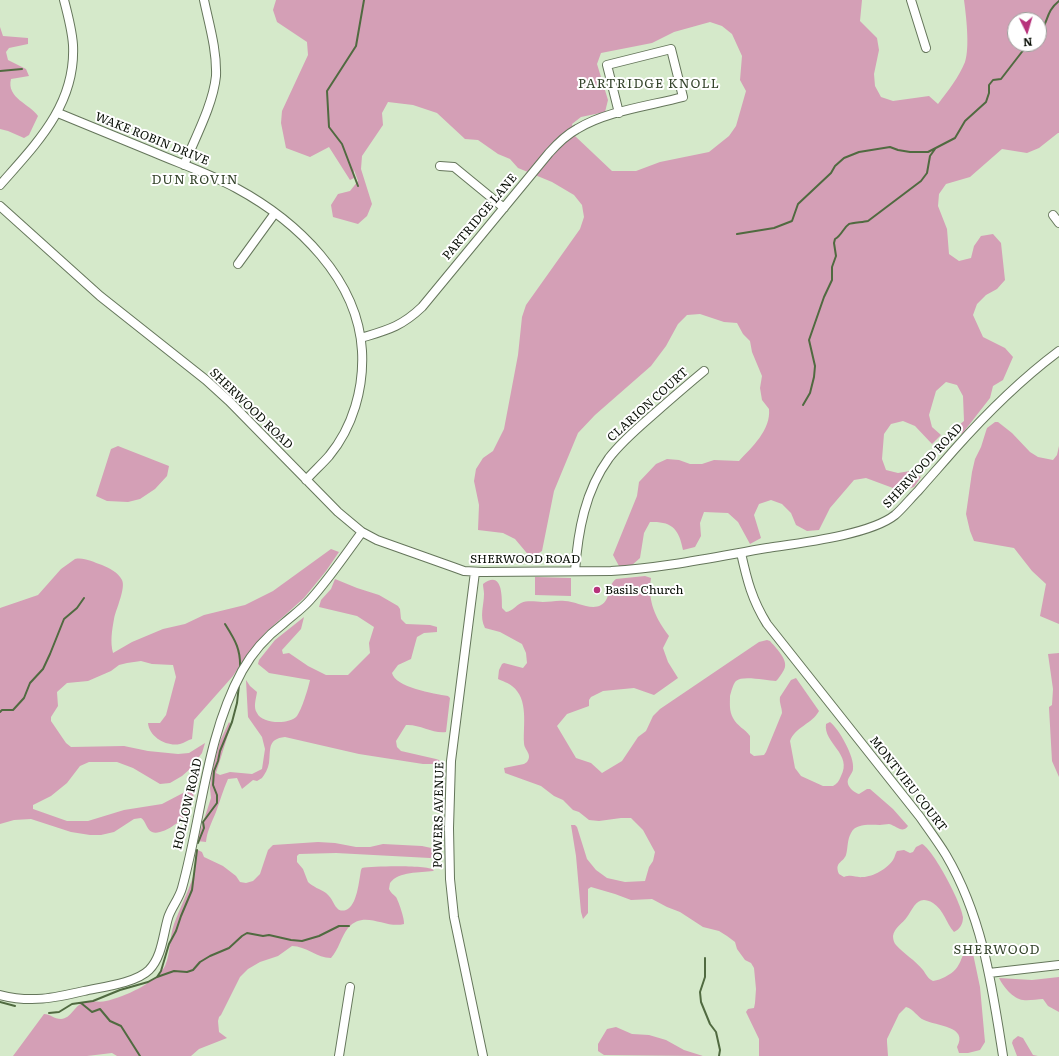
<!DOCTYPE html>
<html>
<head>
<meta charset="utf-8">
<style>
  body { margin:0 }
  #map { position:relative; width:1059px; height:1056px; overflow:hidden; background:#d5e9ca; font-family:Literata,serif }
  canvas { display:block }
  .north { position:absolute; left:1007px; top:12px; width:40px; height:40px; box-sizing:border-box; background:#fff; border:1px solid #9c9f9b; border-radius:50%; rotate:175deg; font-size:11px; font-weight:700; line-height:16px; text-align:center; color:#080e05 }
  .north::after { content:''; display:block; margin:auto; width:14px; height:18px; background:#b7337b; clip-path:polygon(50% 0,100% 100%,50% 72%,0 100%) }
</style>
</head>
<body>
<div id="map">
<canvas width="1059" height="1056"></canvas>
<div class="north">N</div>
</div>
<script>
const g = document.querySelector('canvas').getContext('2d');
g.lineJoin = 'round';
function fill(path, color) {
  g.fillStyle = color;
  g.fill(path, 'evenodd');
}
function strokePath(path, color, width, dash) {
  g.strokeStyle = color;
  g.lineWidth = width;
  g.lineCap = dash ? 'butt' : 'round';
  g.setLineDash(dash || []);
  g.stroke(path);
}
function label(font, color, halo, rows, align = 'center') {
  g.font = font + ' Literata,serif';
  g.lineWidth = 4;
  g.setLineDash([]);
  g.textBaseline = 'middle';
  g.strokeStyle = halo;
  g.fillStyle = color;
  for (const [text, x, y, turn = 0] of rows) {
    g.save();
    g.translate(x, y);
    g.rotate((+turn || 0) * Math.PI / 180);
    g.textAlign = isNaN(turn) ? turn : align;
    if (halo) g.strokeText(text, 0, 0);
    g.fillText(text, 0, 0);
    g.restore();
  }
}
fill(new Path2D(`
  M 276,0 L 862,0 L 860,21 L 877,38 L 879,50 L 874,74 L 875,86 L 881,97 L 893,101 L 929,96 L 938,104 C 948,91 959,77 965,62 C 970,47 966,15 964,0 L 1059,0 L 1059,133 L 1058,133 L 1039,148 L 1027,153 L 1002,149 L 970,177 L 946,184 L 939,194 L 938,206 L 947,229 L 949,254 L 959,261 L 971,258 L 974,246 L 981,236 L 993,234 L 1001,243 L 1005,280 L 997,289 L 986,295 L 977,304 L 973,315 L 983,337 L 1005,348 L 1013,357 L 1003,380 L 993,386 L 990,398 L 962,434 L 954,429 L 964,421 L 963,396 L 957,385 L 946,382 L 936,391 L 929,415 L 932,427 L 941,435 L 932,444 L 915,426 L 903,421 L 891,424 L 884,434 L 882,459 L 886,470 L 898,473 L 910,471 L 921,477 L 914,487 L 901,491 L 866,478 L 854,480 L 830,508 L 819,530 L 807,531 L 796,525 L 791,513 L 782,504 L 771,500 L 759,504 L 754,515 L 761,538 L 750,544 L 738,522 L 728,513 L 704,512 L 700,523 L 701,536 L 695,547 L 683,550 C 679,529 672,521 650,522 L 644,533 L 640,558 L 631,566 L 619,566 L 613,555 L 637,496 L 639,482 L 656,464 L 667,459 L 679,460 L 690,464 L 702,464 L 714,460 L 739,461 C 752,447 771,430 769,409 L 762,400 L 760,388 L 762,376 L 752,352 L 750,341 L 743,334 L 737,323 L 724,322 L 700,314 L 687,315 L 678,324 L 666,346 L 651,366 L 595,415 L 578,433 L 554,491 L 542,551 L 531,558 L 515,539 L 503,533 L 478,530 L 479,505 L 474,481 L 476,469 L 483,458 L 493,451 L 504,429 L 518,355 L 522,317 L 526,305 L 580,229 L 584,217 L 582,205 L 574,195 L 552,182 L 518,168 L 510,159 L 498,154 L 478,140 L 465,139 L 437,113 L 413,105 L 388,102 L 382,113 L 383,125 L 362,156 L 361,169 L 372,204 L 367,216 L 358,224 L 333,217 L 331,205 L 338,194 L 350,191 L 358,181 L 354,170 L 354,178 L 350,180 L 329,147 L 310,157 L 286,148 L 281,123 L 282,111 L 308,55 L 307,42 L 277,22 L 273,10 ZM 1015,20 L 1039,20 L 1039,44 L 1015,44 ZM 710,22 L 722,26 L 732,34 L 742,56 L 740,80 L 746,91 L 736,126 L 729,136 L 709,152 L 660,162 L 636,171 L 612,171 L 575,136 L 572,124 L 581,117 L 605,112 L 608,100 L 597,64 L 601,53 L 652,43 L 674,32 Z
  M 0,27 L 3,36 L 28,38 L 28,44 L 9,48 L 6,52 L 8,60 L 26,69 L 29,76 L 11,79 C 6,98 30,104 38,116 L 29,135 L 24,138 L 8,131 L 0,129 Z
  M 995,422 L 998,422 L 1012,433 L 1030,452 L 1038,457 L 1053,460 L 1057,455 L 1059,446 L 1059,624 L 1040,616 L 1046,584 L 1032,571 L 1014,548 L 974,541 L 970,531 L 966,514 L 972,472 L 975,459 L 981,447 L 986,431 L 987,428 Z
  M 118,446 L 169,466 L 167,476 L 155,489 L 140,499 L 128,502 L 107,501 L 96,496 L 111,449 Z
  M 331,549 L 339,552 L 326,571 L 304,598 L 266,632 L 248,653 L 233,676 L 194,720 L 192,739 C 188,740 184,743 180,744 C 167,747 149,737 148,723 L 160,723 L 166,715 L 176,677 L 173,665 L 152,664 L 141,661 L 127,663 L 119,665 L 111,671 L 88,681 L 67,683 L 57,692 L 58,706 L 51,717 L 51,721 L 66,743 L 71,747 L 124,746 L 148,751 L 178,754 L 189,753 L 205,743 L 202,753 L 190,769 L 182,776 L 170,783 L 160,784 L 133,768 L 117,762 L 89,762 L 80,766 L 67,783 L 51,796 L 33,805 L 33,809 L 67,821 L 88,821 L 124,810 L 162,804 L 183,793 L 193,784 L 195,784 C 194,793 193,803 188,811 C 184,820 162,836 152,832 C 146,829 146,821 141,818 L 134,819 L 114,832 L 101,835 L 90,835 L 71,832 L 31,819 L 14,820 L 0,824 L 0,608 L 38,595 L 61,569 L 75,559 C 84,557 93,562 102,565 C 109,568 118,572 122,580 C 126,588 116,609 114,619 C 112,630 110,642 113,653 L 132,642 L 163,629 L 185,624 L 204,615 L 245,605 L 273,591 Z
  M 645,576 L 651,578 C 647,601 656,619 669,636 L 663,648 L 668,662 L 678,678 L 654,695 L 634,688 L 603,691 L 591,697 L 589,700 L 589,706 L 567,714 L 557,726 L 576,758 L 591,763 L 602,773 L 622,761 L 638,737 L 646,731 L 653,716 L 660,709 L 759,642 L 767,640 L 770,641 C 775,647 787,658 785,667 C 784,671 780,676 778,679 L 776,681 C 767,681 743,675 736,681 C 733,684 731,692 730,696 C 730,703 729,711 733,718 C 737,726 745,729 750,736 L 750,753 L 754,756 L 764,755 L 766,752 L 782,713 C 782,707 779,703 780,697 L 791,680 L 796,678 L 819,711 C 812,724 795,727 790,741 L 795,768 L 801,776 L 823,786 L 833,786 C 837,784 839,781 841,776 C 853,754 823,743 826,724 L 830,722 C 839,729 855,757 853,769 C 853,774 846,778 848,784 C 849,788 855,793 859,794 L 867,789 L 870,789 L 893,809 L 908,826 C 902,834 897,826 889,824 C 886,824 882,825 880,825 C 870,825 856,823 851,833 C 847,840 848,848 846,855 C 843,863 834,862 839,874 L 844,877 C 853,874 855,878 863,877 C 873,877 888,868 893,860 C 895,857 895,854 897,851 L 904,850 L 910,853 L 913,852 L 916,847 L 922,844 C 933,849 962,904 963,917 C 963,924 960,929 954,932 C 946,923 944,910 933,903 C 917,894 914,908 907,917 C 903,923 894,928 893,936 C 893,939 894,943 896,945 C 904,954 915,960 923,970 C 926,974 928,979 933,981 C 938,980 941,979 945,977 C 965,967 958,955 971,944 L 980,987 L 985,1042 L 980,1050 L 968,1053 L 959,1053 L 957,1047 C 969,1026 936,1026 924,1020 C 917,1017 914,1009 906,1007 L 899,1014 L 887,1039 L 887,1042 L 888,1056 L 759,1056 L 759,1039 L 746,1012 L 748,1009 L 754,1008 L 755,1003 L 756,989 L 754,968 L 751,963 L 745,960 L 737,949 L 735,942 L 727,936 L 719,931 L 703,927 L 680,912 L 667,907 L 652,899 L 631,900 L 615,894 L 591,887 L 588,889 L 588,913 L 583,919 L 581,912 L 576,856 L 571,825 L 575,825 L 577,827 L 587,859 L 596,870 L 607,878 L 625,882 L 645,881 L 649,867 L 653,861 L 655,852 L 643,830 L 631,818 L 621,818 L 599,821 L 589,820 L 579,812 L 573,810 L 563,800 L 554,796 L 541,786 L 505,773 L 504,768 L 524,764 L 527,762 C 533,754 524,750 524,743 C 523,725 529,699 512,686 C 509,683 502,681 498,679 L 499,670 L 502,664 L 504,663 L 523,668 L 527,663 L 526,653 L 522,644 L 500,632 L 485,628 C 479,617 484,605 484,594 C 484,591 483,587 483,584 C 502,570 502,595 502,608 L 506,612 C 513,611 515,606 521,603 C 528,600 536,602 543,602 C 550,602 557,600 565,601 C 575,601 591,611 601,605 C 611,600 607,585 616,579 Z
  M 535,577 L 571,578 L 571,596 L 535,595 Z
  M 335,579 L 357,588 L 379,595 L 398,606 L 400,609 L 401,619 L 406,624 L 430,625 L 437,627 L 437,632 L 424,633 L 417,637 L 411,659 L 398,665 L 392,673 C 395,687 434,694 448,696 L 450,698 L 446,732 C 433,734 420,724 406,725 L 396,741 L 397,747 L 401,751 L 436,759 L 439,760 L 440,763 L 437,764 L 423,764 L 359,754 L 285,737 C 267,739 271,749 269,763 C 268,769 265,774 262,778 L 257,781 L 253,780 L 242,789 L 237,778 L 228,779 C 223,790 220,801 216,812 C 212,822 207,831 206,842 L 197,841 L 211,798 L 210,788 L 212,771 L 220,741 L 229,722 L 231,725 L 216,773 L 220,775 L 230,772 L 252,774 L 262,769 L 265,749 L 262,737 L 248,717 L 246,680 L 250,686 L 257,692 C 256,699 253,707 257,713 C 262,724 289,725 297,716 C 302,709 308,689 310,680 L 269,673 L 258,664 L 259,660 L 275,640 L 304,617 L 301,629 L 282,650 L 283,654 L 289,653 L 308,666 L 326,675 L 348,675 L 370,653 L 369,643 L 374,627 L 357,616 L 319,607 L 321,600 L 331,589 Z
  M 1059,653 L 1059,777 L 1052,761 L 1049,708 L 1049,707 L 1052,705 L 1053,689 L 1048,654 Z
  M 318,842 L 335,843 L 356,847 L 370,847 L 383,844 L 422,846 L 436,849 L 437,851 L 436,856 L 430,858 L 336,853 L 299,854 L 297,856 L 297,862 L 303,869 L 308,882 C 313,887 320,889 326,893 C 333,899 333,904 337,908 C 339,911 343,911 346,910 C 357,906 359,881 361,870 L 362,868 C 374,866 427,865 434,870 L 433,871 C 420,873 399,871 390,883 L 389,889 C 391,893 393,894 396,897 C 398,900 405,919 404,924 C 385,929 364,909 348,928 C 341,937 339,949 331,958 C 317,958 306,946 292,946 L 278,956 L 260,962 L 248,969 L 240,977 L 221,1015 L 219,1017 L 218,1021 L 219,1032 L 227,1038 L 199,1049 L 191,1056 L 117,1056 L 112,1053 L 87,1056 L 13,1056 L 44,1014 C 50,1014 54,1019 61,1019 C 71,1019 75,1004 85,1002 C 92,1000 99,1003 106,1001 C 124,997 156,983 165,966 C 171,952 169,938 174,924 C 180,908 191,886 195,870 C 196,864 195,856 196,849 L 202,852 L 204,857 L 223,866 L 236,876 L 240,882 L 246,883 L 253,881 L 260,874 L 268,850 L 273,845 Z
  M 1059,977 L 1059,1012 L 1048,1006 L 1043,999 C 1037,999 1029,1001 1023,1000 C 1013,999 1003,986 999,978 L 1032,980 Z
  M 616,1027 L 632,1034 L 649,1035 L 666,1040 L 684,1050 L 703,1056 L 604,1055 L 598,1051 L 598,1044 L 607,1029 Z
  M 1018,1036 L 1023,1038 L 1033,1055 L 1038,1056 L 1017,1056 L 1012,1043 L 1013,1040 Z`), '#d49fb6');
strokePath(new Path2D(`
  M 1039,34 C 1049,22 1045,12 1059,1
  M 0,71 L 22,69
  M 358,186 L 342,144 L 329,127 L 327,91 L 356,46 L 364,0
  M 737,234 L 774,228 L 792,221 L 798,204 L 831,173 L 835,166 L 844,158 L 859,152 L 890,147 L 898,150 L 910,152 L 928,152 L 955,138 L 965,121 L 986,102 L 989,93 L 989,85 L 993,80 L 1001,79 L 1028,44
  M 803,405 L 810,393 L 814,377 L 815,366 L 809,340 L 824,297 L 832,280 L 832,267 L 836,256 L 834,243 L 835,239 C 842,235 843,228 849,224 C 852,223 863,222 868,221 L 921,181 L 927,173 L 930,156 L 935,149
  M 225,624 C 235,640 241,649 240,669
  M 0,712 L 2,710 L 13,710 L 24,698 L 30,683 L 43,669 L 50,654 L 64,619 L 77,608 L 84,598
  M 198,843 L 204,828 L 203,822 L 217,803 L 217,795 L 213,785 L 214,771 L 218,761 L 220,751 L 232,722 L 237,703 L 239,685
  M 705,958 L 705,977 L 700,992 L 701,1002 L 710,1024 L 716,1032 L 720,1050 L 719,1056
  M 157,977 L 174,971 L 187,972 L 193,970 L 200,962 L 210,956 L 229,948 L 242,936 L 247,933 L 263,936 L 269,935 L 291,940 L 302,941 L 319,936 L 339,926 L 349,926
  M 0,1002 L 15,1006
  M 81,1003 L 92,1012 L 100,1009 L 110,1021 L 121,1026 L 140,1056
  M 49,1013 L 59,1012 L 72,1004 L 93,1001 L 120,990 L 148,982 L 157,977 L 161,971 L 169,944 L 176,931 L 181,916 L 192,890 L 197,850`), '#506a40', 2);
const minor = new Path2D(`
  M 911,0 L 926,48
  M 58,113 C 89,126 121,139 153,152 C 181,164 210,174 236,188 C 297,221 358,279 362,351 C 364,388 353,427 329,456 C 322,464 313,472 306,480
  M 184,165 C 195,138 213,105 216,76 C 217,50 209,24 204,0
  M 440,166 L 454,167 L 504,208
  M 0,185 C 36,144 76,105 73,45 C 72,30 68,15 64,0
  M 0,206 L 100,296 L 206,380 L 229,401 L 338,512 L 362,532 L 377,540 L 453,567 L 464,571 L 483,572 L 611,571 C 664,568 715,557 767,548 C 800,543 870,535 895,515 C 903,508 910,499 918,491 C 930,477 942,464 954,450 C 986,414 1020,380 1059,351
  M 1053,215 L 1059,223
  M 238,264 L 275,213
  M 361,338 C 387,330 401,327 422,307 L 549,153 C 557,144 566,135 577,129 C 606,111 649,106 683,97 L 671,49 L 607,65 L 619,113
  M 741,553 C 747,580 752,600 767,624 L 920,817 C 929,830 938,842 946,855 C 983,918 992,986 1003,1056
  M 575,571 C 578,531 585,491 609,458 C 622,441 639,427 655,413 C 671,399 687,385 704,371
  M 475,572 L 451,761 L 449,828 L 450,879 L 454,917 L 483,1056
  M 989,973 L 1059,965
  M 0,995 C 31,1003 54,998 84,991 C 102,987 136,983 149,970 C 162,957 163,935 168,918 C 171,908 179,899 182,888 C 202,816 206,737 242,671 C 252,653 267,636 283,624 C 292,616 302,609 310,600 C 329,579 345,555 362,532
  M 339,1056 L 350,987`);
strokePath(minor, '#65765b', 10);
strokePath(minor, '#fff', 8);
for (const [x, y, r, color] of [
  [597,590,4,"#b7337b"]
]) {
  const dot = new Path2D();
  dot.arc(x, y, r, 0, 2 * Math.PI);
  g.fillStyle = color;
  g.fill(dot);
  strokePath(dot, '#fff', 1.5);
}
label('12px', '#080e05', '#fff', [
  ["WAKE ROBIN DRIVE",152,139,22],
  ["PARTRIDGE LANE",480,217,-50],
  ["CLARION COURT",648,405,-42],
  ["SHERWOOD ROAD",251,409,44],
  ["SHERWOOD ROAD",923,466,-47],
  ["SHERWOOD ROAD",525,559],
  ["MONTVIEU COURT",908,784,52],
  ["HOLLOW ROAD",188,804,-77],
  ["POWERS AVENUE",439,815,-89]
]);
label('12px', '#080e05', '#fff', [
  ["Basils Church",605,590]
], 'left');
g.letterSpacing = '1px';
label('13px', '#36452d', '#fff', [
  ["PARTRIDGE KNOLL",649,84],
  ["DUN ROVIN",195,180],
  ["SHERWOOD",997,950]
]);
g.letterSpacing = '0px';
</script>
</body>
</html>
